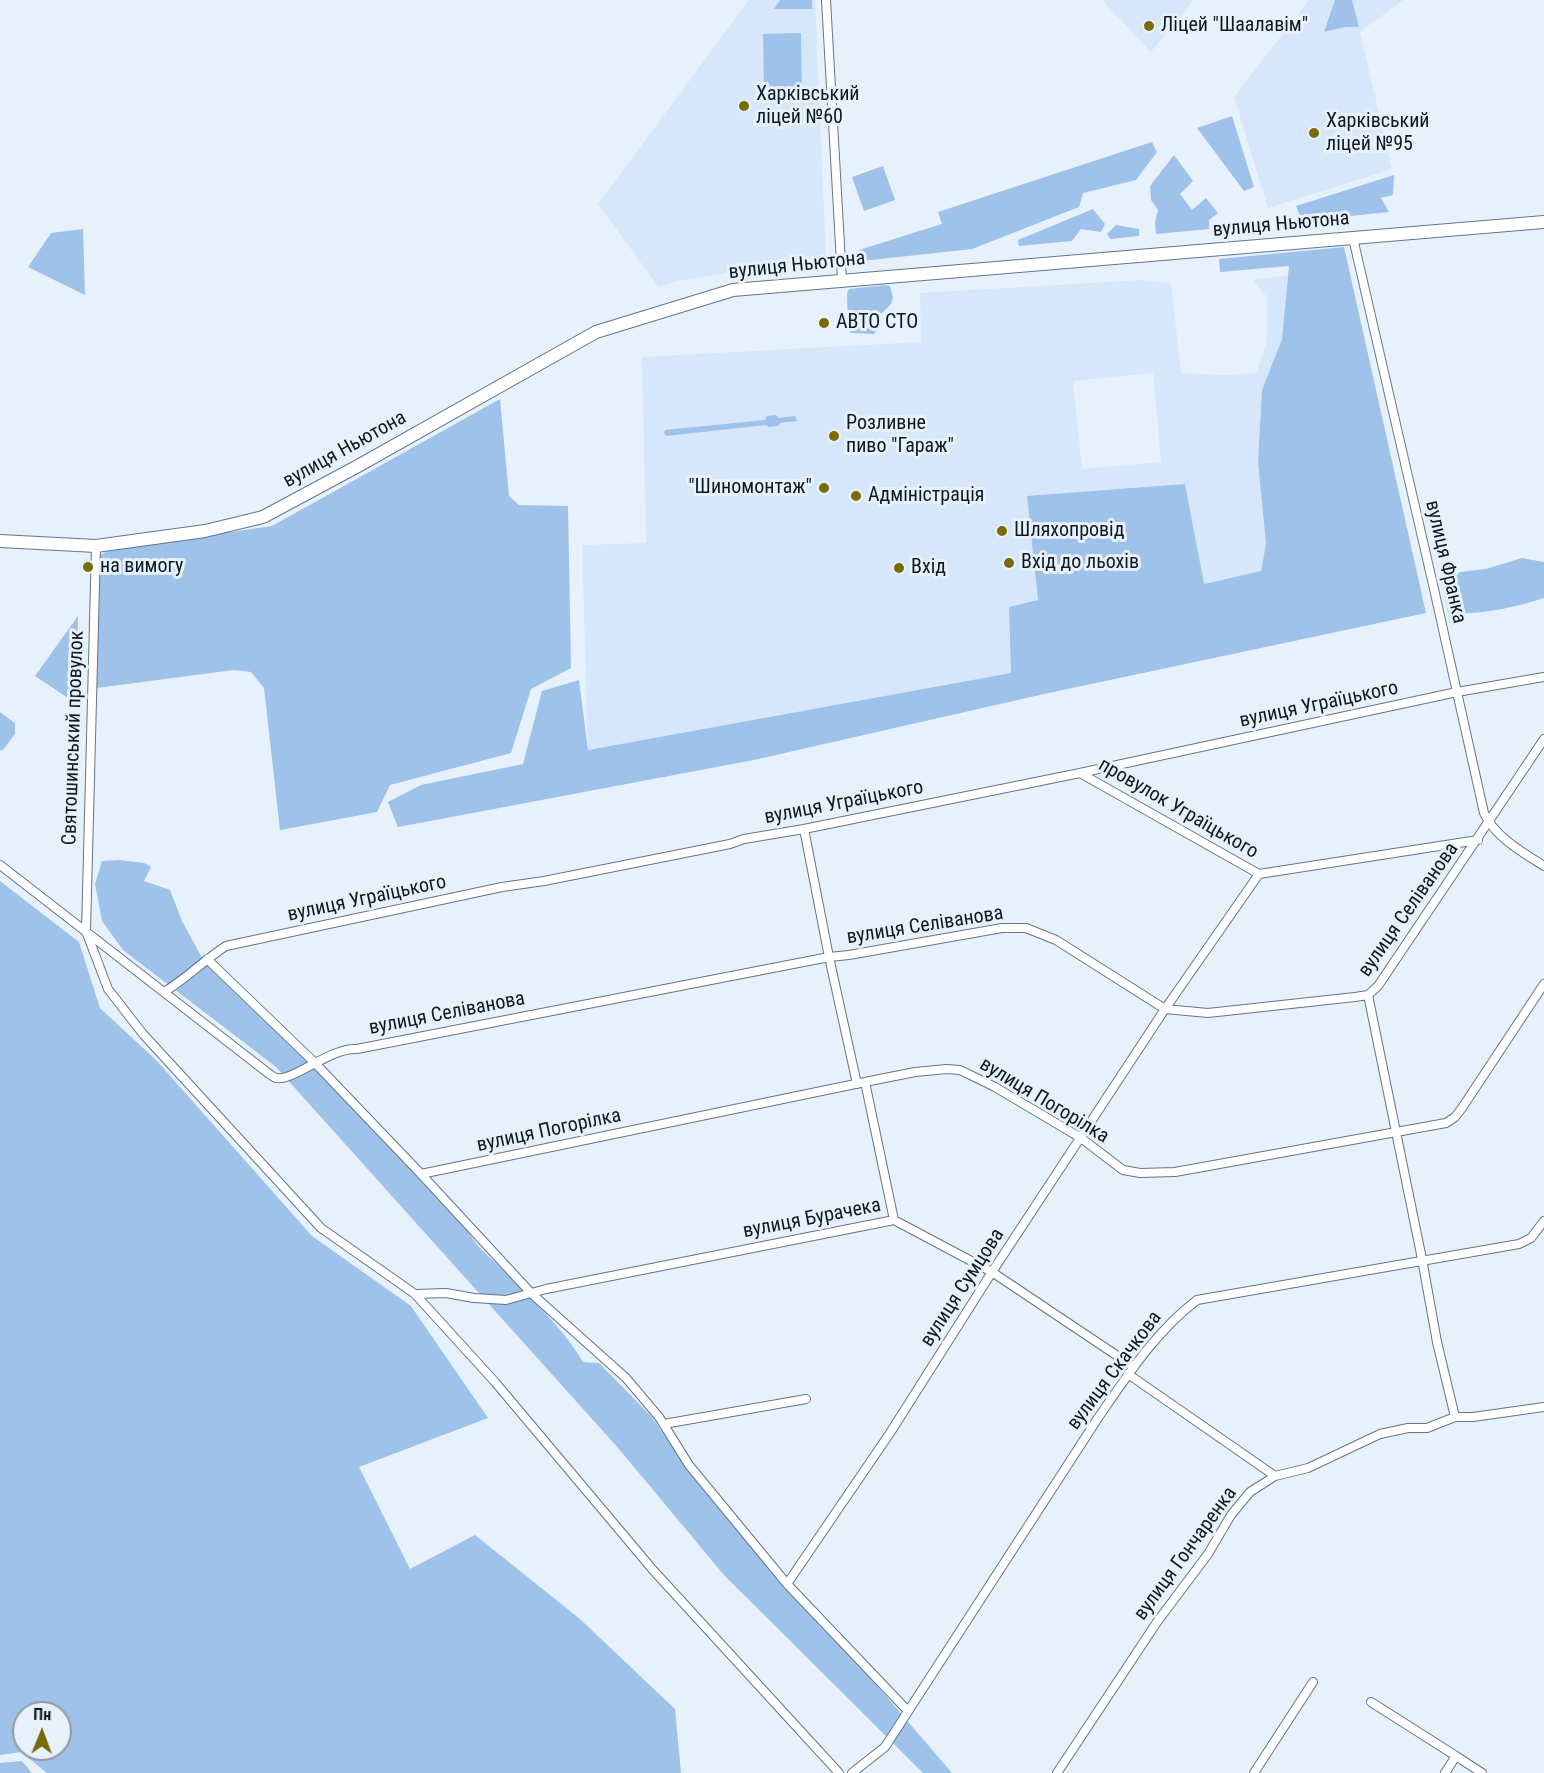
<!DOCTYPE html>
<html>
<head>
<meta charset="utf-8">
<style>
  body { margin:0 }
  #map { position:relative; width:1544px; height:1773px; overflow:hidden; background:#e7f1fb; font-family:"Roboto Condensed",sans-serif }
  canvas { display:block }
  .north { position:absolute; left:12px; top:1701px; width:60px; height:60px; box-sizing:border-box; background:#e7f1fb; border:2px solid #919aa4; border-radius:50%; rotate:1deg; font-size:16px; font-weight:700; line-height:24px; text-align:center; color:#101821 }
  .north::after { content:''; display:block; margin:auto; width:21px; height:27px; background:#796c06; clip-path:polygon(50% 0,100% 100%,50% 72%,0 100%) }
</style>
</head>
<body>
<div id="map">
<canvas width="1544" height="1773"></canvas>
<div class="north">Пн</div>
</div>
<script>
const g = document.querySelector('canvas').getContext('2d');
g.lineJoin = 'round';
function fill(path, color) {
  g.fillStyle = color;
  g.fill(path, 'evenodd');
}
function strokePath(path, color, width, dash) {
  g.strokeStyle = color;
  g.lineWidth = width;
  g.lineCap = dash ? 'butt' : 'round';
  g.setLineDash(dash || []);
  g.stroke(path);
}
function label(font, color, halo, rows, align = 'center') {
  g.font = font + ' "Roboto Condensed",sans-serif';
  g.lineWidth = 6;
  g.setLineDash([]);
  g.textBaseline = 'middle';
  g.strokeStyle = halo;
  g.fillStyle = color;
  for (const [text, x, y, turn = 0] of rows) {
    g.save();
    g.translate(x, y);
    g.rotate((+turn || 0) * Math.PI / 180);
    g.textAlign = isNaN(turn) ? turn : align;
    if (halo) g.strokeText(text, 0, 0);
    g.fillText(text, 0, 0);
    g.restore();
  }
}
fill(new Path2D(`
  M 749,0 L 815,0 L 826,257 L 689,279 L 658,286 L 598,204 Z
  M 1102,0 L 1193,0 L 1151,52 Z
  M 1309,0 L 1403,0 L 1360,32 L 1392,169 L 1268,208 L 1234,97 Z
  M 1288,275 L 1282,339 L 1262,390 L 1258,461 L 1266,544 L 1261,571 L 1204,584 L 1027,497 L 1038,601 L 1009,607 L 1011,673 L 588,750 L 582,545 L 646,543 L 642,357 L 921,342 L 920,293 L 1143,280 L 1171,284 L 1181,373 L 1225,375 L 1256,373 L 1267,340 L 1267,297 L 1253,280 ZM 1153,373 L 1161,462 L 1082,469 L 1073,381 Z`), '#d6e7fb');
fill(new Path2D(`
  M 780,0 L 812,0 L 812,9 L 774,9 Z
  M 1335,0 L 1352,0 L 1359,27 L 1345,27 L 1324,32 Z
  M 801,33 L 802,92 L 764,94 L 763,34 Z
  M 1232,116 L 1254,187 L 1244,191 L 1197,128 Z
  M 1152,142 L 1157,152 L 1136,180 L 1083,193 L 1079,207 L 972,249 L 862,261 L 859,250 L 942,224 L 938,212 Z
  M 1174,155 L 1193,181 L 1180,194 L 1192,210 L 1206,198 L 1218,213 L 1209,220 L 1209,229 L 1156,234 L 1155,222 L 1158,210 L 1151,200 L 1150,186 Z
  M 883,166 L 895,200 L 864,211 L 852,177 Z
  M 1394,175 L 1393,195 L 1381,198 L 1389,212 L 1302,221 L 1296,206 Z
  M 1093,209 L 1105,224 L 1101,232 L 1081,229 L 1072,241 L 1019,246 L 1018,240 Z
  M 1116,225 L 1139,229 L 1139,236 L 1110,239 L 1107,234 Z
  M 83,229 L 85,295 L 28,267 L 51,233 Z
  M 1344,247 L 1426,613 L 1044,694 L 754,760 L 398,827 L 388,802 L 421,785 L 523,764 L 542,691 L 579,680 L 588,750 L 1011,673 L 1009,607 L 1038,600 L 1027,496 L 1185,484 L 1204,584 L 1261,571 L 1266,544 L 1258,461 L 1262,390 L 1282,339 L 1289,266 L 1220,272 L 1219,259 Z
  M 885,285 L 890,286 L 893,297 L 891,304 L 882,313 L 876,314 L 869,324 L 877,329 L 874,334 L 851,333 L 848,329 L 847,293 L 849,289 Z
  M 500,399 L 509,496 L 519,505 L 568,506 L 571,668 L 531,689 L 511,753 L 390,785 L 377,812 L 280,830 L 264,688 L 251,672 L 234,670 L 96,688 L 99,556 L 109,550 L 272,526 Z
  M 776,415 L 779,418 L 795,416 L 797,421 L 780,423 L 778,426 L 769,427 L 766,425 L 666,436 L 664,433 L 665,430 L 765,420 L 767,416 Z
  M 1522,558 L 1544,562 L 1544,598 C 1513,608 1480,615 1448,613 L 1443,587 L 1460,572 L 1486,569 Z
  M 78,616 L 77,704 L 35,676 Z
  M 0,712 L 15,723 L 15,734 L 3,750 L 0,750 Z
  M 119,860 L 144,863 L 151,867 L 144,881 L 170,890 L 182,921 L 201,956 L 269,1018 L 468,1231 C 478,1249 485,1252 499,1266 C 528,1296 562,1326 583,1362 L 599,1363 L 652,1417 L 689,1472 L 772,1573 L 861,1667 L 952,1773 L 923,1773 L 724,1575 L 619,1449 L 276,1067 L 123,950 L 102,921 L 95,884 L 102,861 Z
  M 0,881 L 79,942 L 100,1008 L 157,1061 L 312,1236 L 411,1306 L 488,1418 L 359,1467 L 410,1569 L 475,1535 L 580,1619 L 675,1709 L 681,1773 L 47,1773 L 21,1752 L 0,1755 ZM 24,1713 L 60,1713 L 60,1749 L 24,1749 Z
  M 22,1761 L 32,1773 L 0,1773 L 0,1763 Z`), '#9ec2e9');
const street = new Path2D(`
  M 826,0 L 842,280
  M 1353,238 L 1434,589 L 1484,813 C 1495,837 1522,852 1544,866
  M 96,546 L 86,931 L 108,989 L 143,1034 L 321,1228 L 415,1294 L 495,1382 L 653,1570 L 839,1773
  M 804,829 L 829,957 L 857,1084
  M 0,865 L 268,1073 C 271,1075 273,1077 276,1078 C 292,1082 331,1047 357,1049 L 829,957 L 849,955 L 1002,928 L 1026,928 L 1056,940 L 1165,1009 L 1208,1013 L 1355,997 L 1368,995 L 1378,986 L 1544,739
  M 1259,874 L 1478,840
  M 207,959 L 314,1062 L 421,1174 L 531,1293 L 626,1378 L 659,1417 L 689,1465 L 787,1584 L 907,1710
  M 164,992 C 186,979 204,960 226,946 L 502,887 L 544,881 L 730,844 L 744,839 L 804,829 L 1080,773 L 1457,692 L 1544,677
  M 1368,995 L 1422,1259 L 1437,1342 L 1455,1417
  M 865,1082 L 894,1220
  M 421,1174 L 865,1082 L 915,1072 L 947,1069 L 960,1070 L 995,1087 L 1081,1138 L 1123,1170 L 1140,1173 L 1175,1172 L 1446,1123 L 1455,1117 L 1462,1108 L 1544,984
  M 415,1294 L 446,1293 L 474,1298 L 506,1300 L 546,1289 L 894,1220 L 992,1272 L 1134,1367
  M 1128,1374 L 1275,1476
  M 664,1424 L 806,1399
  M 787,1584 L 890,1433 L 992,1272 L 1165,1009 L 1259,874 L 1080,773
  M 1371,1702 L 1456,1756
  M 852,1773 L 885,1747 L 1098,1418 C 1127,1376 1156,1331 1197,1300 L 1519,1244 L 1531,1238 L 1544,1221
  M 1057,1773 L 1157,1622 L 1208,1554 L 1231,1515 L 1250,1492 L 1275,1476 L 1308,1468 L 1380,1434 L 1408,1428 L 1427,1428 L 1455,1417 L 1473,1417 L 1544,1407
  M 1254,1773 L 1313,1682
  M 1445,1773 L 1456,1756 L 1482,1773`);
const secondary = new Path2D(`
  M 0,541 L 96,546 L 205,531 L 263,517 L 358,466 L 596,332 L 733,290 L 1544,222`);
strokePath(street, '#61768d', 10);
strokePath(secondary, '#61768d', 14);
strokePath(street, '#fff', 8);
strokePath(secondary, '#fff', 12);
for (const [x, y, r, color] of [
  [1149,26,6,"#796c06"],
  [744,106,6,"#796c06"],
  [1314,133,6,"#796c06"],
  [824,323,6,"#796c06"],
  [834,436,6,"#796c06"],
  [824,488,6,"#796c06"],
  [856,496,6,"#796c06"],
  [1002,531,6,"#796c06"],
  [1009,563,6,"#796c06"],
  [88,567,6,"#796c06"],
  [899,568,6,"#796c06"]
]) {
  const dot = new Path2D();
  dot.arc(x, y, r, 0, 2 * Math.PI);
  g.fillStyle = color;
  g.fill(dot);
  strokePath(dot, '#e7f1fb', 2);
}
label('20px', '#101821', '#e7f1fb', [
  ["Ліцей \"Шаалавім\"",1161,26],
  ["Харківський",756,95],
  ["ліцей №60",756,118],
  ["Харківський",1326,122],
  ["ліцей №95",1326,145],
  ["АВТО СТО",836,323],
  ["Розливне",846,424],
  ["пиво \"Гараж\"",846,447],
  ["\"Шиномонтаж\"",812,488,"right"],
  ["Адміністрація",868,496],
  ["Шляхопровід",1014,531],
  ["Вхід до льохів",1021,563],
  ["на вимогу",100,567],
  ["Вхід",911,568]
], 'left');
label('20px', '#101821', '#e7f1fb', [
  ["вулиця Ньютона",1281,225,-5],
  ["вулиця Ньютона",797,266,-6],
  ["вулиця Ньютона",345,450,-29],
  ["вулиця Франка",1445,562,77],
  ["вулиця Уграїцького",1319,705,-12],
  ["Святошинський провулок",74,738,-88],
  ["вулиця Уграїцького",844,803,-11],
  ["провулок Уграїцького",1178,809,30],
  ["вулиця Уграїцького",367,899,-12],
  ["вулиця Селіванова",1409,910,-55],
  ["вулиця Селіванова",925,926,-9],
  ["вулиця Селіванова",447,1014,-11],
  ["вулиця Погорілка",1044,1101,31],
  ["вулиця Погорілка",549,1131,-12],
  ["вулиця Бурачека",812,1219,-11],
  ["вулиця Сумцова",963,1288,-57],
  ["вулиця Скачкова",1115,1371,-53],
  ["вулиця Гончаренка",1186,1554,-54]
]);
</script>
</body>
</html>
